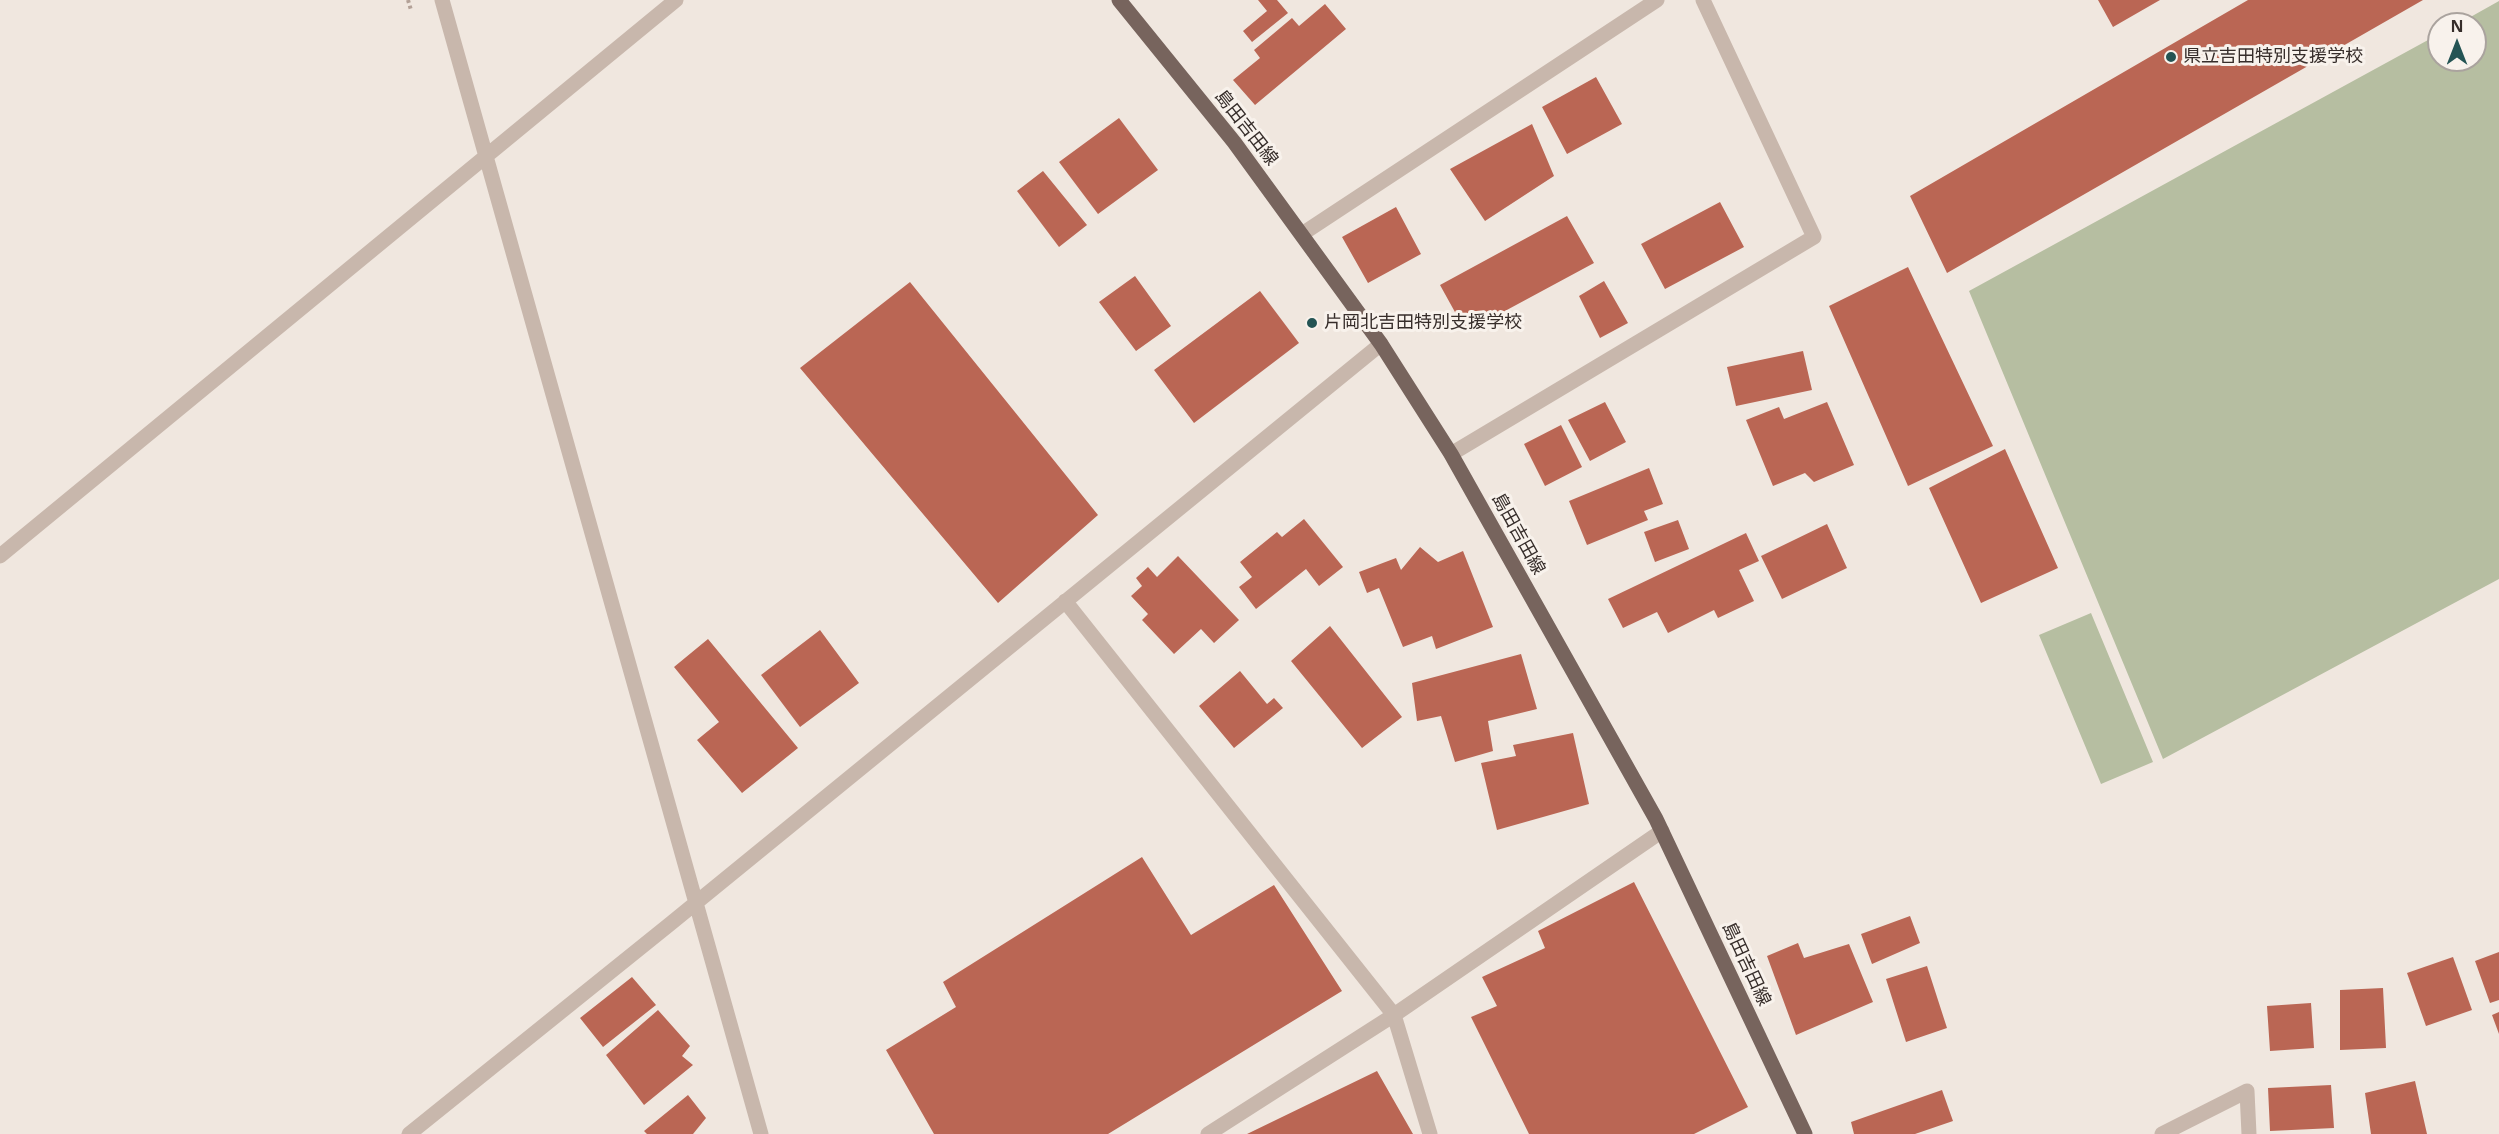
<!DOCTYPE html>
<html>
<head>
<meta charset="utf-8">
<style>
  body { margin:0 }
  #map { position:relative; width:2499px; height:1134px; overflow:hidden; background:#f0e7df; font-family:"Open Sans",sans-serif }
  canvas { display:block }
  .north { position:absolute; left:2427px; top:12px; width:60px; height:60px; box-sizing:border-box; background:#f8f2ec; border:2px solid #aaa39e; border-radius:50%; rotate:0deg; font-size:16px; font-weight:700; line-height:24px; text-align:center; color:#362d2a }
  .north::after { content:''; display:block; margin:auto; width:21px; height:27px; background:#245454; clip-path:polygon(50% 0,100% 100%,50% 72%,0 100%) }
</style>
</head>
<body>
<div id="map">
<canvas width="2499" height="1134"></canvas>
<div class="north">N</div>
</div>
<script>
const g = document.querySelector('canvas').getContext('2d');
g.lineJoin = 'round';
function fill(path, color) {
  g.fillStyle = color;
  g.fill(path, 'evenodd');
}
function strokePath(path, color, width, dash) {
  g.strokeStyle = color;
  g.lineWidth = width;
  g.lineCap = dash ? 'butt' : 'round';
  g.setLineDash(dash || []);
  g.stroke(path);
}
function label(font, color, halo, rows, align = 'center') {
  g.font = font + ' "Open Sans","Noto Sans JP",sans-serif';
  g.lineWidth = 6;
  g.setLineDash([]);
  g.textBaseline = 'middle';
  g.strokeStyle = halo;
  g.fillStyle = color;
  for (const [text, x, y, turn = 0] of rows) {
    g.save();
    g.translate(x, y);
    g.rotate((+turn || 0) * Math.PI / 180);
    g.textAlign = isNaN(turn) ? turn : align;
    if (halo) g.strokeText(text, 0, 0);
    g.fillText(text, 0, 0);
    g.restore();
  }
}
fill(new Path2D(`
  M 2499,1 L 2499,579 L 2163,759 L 1969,291 L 2439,34 L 2439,60 L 2475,60 L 2475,24 L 2458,24 Z
  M 2091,613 L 2153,762 L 2101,784 L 2039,635 Z`), '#b6bea1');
fill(new Path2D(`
  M 1258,0 L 1277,0 L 1288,13 L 1252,42 L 1243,31 L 1267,11 Z
  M 2098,0 L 2160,0 L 2113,27 Z
  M 2248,0 L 2423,0 L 1947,273 L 1910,196 Z
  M 1325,4 L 1346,29 L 1255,105 L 1233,80 L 1260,58 L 1254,50 L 1292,18 L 1299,26 Z
  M 1596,77 L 1622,124 L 1567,154 L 1542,107 Z
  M 1119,118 L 1158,170 L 1098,214 L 1059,162 Z
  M 1532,124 L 1554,176 L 1485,221 L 1450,169 Z
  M 1043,171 L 1087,225 L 1059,247 L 1017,191 Z
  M 1720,202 L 1744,247 L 1665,289 L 1641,244 Z
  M 1396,207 L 1421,254 L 1368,283 L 1342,237 Z
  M 1567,216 L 1594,263 L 1466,332 L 1440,285 Z
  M 1908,267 L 1993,446 L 1908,486 L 1829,306 Z
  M 1135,276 L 1171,326 L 1136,351 L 1099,302 Z
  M 1604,281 L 1628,323 L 1600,338 L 1579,296 Z
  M 910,282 L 1098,515 L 998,603 L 800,368 Z
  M 1260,291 L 1299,343 L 1194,423 L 1154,370 Z
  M 1803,351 L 1812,390 L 1736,406 L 1727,367 Z
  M 1605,402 L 1626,442 L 1590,461 L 1568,420 Z
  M 1827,402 L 1854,465 L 1814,482 L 1805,473 L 1773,486 L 1746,420 L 1779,407 L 1784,419 Z
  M 1561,425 L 1582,467 L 1545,486 L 1524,444 Z
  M 2005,449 L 2058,568 L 1981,603 L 1929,488 Z
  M 1649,468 L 1663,504 L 1644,511 L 1648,520 L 1587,545 L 1569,501 Z
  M 1304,519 L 1343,567 L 1319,586 L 1306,569 L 1256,609 L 1239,587 L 1252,577 L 1240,562 L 1277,532 L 1282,537 Z
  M 1678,520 L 1689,549 L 1655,562 L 1644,532 Z
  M 1827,524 L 1847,568 L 1782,599 L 1761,556 Z
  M 1746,533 L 1759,561 L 1739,570 L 1754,601 L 1718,618 L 1714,610 L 1668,633 L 1657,612 L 1623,628 L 1608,599 Z
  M 1420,547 L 1438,562 L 1463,551 L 1493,627 L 1436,649 L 1432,636 L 1403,647 L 1379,588 L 1367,593 L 1359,572 L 1396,558 L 1401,570 Z
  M 1178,556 L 1239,620 L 1214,643 L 1201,629 L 1174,654 L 1142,620 L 1148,614 L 1131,596 L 1142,586 L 1136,578 L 1148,567 L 1157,577 Z
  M 1330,626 L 1402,717 L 1362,748 L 1291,661 Z
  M 820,630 L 859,683 L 800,727 L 761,675 Z
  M 708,639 L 798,748 L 742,793 L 697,740 L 719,722 L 674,667 Z
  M 1521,654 L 1537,709 L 1488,721 L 1493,751 L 1455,762 L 1441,716 L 1417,721 L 1412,683 Z
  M 1240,671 L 1267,704 L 1274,698 L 1283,708 L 1234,748 L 1199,706 Z
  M 1573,733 L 1589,804 L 1497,830 L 1481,763 L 1516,756 L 1513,745 Z
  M 1142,857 L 1191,935 L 1274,885 L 1342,991 L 1108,1134 L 934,1134 L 886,1050 L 956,1007 L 943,982 Z
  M 1634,882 L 1748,1107 L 1694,1134 L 1529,1134 L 1471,1017 L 1497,1006 L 1482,977 L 1545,948 L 1538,931 Z
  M 1910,916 L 1920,943 L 1872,964 L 1861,934 Z
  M 1798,943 L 1804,958 L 1849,944 L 1873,1002 L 1796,1035 L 1767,956 Z
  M 2499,952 L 2499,1000 L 2490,1003 L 2475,961 Z
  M 2453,957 L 2472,1010 L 2426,1026 L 2407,973 Z
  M 1927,966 L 1947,1028 L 1906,1042 L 1886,979 Z
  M 632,977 L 656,1005 L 603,1047 L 580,1018 Z
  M 2383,988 L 2386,1048 L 2340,1050 L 2340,990 Z
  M 2311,1003 L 2314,1048 L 2270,1051 L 2267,1006 Z
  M 658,1010 L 690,1046 L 682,1056 L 693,1065 L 644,1105 L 606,1055 Z
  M 2499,1012 L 2499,1034 L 2492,1015 Z
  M 1377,1071 L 1413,1134 L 1247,1134 Z
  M 2415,1081 L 2427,1134 L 2371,1134 L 2365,1093 Z
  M 2331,1085 L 2334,1128 L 2270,1131 L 2268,1088 Z
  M 1942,1090 L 1953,1121 L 1915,1134 L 1854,1134 L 1851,1122 Z
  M 688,1095 L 706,1118 L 693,1134 L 647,1134 L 644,1131 Z`), '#ba6654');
strokePath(new Path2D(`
  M 408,0 L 411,10`), '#b3a197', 4, [3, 3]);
strokePath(new Path2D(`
  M 442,0 L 761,1134
  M 1302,234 L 1657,0
  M 1451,454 L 1814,237 L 1703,0
  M 0,556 L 676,0
  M 1065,601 L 1394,1015 L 1430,1134
  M 409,1134 L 670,924 L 1381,344
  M 1208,1134 L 1394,1015 L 1662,831
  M 2162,1134 L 2247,1091 L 2249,1134`), '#c8b7ac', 15);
strokePath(new Path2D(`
  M 1119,0 L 1234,142 L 1381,344 L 1451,454 L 1656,819 L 1805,1134`), '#77645d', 15);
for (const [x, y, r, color] of [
  [2171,57,6,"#245454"],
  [1312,323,6,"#245454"]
]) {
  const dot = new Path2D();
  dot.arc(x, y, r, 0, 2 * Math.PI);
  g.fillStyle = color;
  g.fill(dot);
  strokePath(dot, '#f8f2ec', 2);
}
label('18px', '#362d2a', '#f8f2ec', [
  ["県立吉田特別支援学校",2183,57],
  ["片岡北吉田特別支援学校",1324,323]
], 'left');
label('18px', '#362d2a', '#f8f2ec', [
  ["島田吉田線",1246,128,52],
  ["島田吉田線",1518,534,61],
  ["島田吉田線",1746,964,65]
]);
</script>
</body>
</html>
